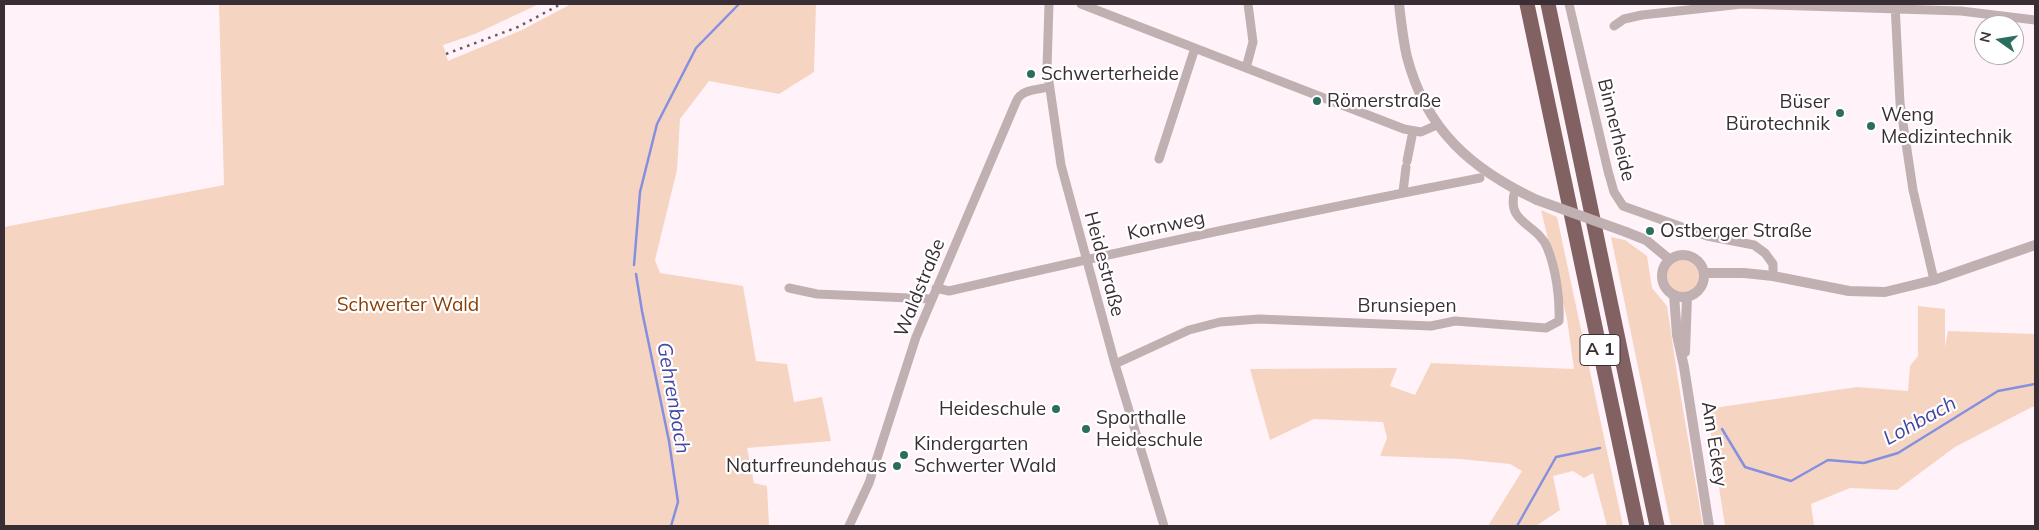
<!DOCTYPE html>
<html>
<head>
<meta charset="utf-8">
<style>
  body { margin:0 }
  #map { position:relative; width:2039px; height:530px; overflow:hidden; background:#fff2f9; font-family:Mulish,sans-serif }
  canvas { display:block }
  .frame { position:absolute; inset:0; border:5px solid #3a2e35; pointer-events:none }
  .north { position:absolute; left:1974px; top:15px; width:50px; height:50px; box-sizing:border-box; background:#fff; border:1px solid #b0abae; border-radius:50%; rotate:283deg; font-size:14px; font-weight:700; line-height:20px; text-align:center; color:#3a2e35 }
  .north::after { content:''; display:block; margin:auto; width:18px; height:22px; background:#2b6e60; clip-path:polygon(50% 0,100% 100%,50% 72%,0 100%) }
</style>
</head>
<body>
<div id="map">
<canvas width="2039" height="530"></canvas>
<div class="frame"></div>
<div class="north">N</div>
</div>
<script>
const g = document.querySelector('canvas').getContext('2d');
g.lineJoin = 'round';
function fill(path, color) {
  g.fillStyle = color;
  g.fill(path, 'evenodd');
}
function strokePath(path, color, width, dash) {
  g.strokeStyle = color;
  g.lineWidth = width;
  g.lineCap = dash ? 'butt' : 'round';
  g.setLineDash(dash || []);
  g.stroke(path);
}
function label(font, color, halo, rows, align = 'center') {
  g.font = font + ' Mulish,sans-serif';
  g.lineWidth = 4.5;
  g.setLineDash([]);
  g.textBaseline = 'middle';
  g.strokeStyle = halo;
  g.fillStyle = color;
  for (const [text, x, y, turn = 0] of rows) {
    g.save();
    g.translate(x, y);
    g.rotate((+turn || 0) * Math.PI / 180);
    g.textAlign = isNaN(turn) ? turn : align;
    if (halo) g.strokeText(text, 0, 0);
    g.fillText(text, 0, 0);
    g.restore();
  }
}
fill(new Path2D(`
  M 219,4 L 539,4 L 475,34 L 443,45 L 448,61 L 522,30 L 571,4 L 816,4 L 814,72 L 779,94 L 709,81 L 680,119 L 677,170 L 655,260 L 660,273 L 743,286 L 756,361 L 787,364 L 794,402 L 822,397 L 831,441 L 747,448 L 754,483 L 767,486 L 769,526 L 4,526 L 4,227 L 224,185 Z
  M 1541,210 L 1557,217 L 1623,526 L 1607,526 L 1593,473 L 1584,478 L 1573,471 L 1553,476 L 1560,510 L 1536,526 L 1488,526 L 1522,471 L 1510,464 L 1460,459 L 1380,456 L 1387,438 L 1383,422 L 1314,419 L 1270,440 L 1250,369 L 1397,368 L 1390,386 L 1415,395 L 1431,363 L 1574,369 L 1567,319 Z
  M 1611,237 L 1625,240 L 1647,256 L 1652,288 L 1667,306 L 1679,386 L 1703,526 L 1671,526 Z
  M1666 276a17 17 0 1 1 34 0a17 17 0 1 1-34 0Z
  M 1918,306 L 1945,309 L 1945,347 L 1948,331 L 2035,334 L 2035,407 L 2032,407 L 1955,447 L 1897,490 L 1850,488 L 1811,504 L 1814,526 L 1725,526 L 1707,409 L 1857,387 L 1908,391 L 1910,366 L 1918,356 Z`), '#f6d4c2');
strokePath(new Path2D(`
  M 634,265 L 640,192 L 657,124 L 696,48 L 739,4
  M 636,274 L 642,311 L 669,441 L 678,502 L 671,526
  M 1722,429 L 1745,467 L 1791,481 L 1828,460 L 1864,463 L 1898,453 L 1998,391 L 2035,384
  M 1517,526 L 1556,457 L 1600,448`), '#8490df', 2.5);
strokePath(new Path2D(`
  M 1049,4 L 1047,68 L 1061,165 L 1115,364 L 1164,526
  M 1081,4 L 1404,129 L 1421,132 L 1437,125
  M 1569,4 L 1608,171 L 1614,192 L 1623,206 L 1707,236 L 1754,245 L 1765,253 L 1773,264 L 1773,276
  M 1895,4 L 1900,103 L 1913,190 L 1934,280
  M 1614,26 L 1624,19 L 1642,15 L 1742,4 L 1961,11 L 2035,20
  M 1246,68 L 1253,42 L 1248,4
  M 1159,159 L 1195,48
  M 1407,161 L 1413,131
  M 1403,192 L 1406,167
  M 789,288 L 817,294 L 932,299
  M 936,288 L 949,291 C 1126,250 1303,212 1480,178
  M 1115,364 L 1189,330 L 1220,322 L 1259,319 L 1431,326 L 1455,321 L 1546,328 L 1559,321 C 1560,298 1556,269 1547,247 C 1537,223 1505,224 1515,190
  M 849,526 L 869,483 L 916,337 L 1016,102 C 1021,89 1037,90 1049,87`), '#c1b0b1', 9);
strokePath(new Path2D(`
  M 1399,4 C 1401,21 1403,40 1407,57 C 1426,130 1471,169 1537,200
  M 1626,232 L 1646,240 L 1669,259
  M1662 276a21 21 0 1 1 42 0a21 21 0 1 1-42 0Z
  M 1704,273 L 1744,273 L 1773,276 L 1849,291 L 1885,292 L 1934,280 L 2035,245
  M 1674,295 L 1677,335 L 1684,367 L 1709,526
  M 1685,352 L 1687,297`), '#c1b0b1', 10);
strokePath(new Path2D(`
  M 1527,4 L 1637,526
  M 1548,4 L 1657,526`), '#826162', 15);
strokePath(new Path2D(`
  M 446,54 L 518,27 L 561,4`), '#665a61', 2.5, [2.5, 5]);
strokePath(new Path2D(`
  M 1537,200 L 1626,232`), '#c1b0b1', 10);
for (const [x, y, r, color] of [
  [1031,74,5,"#2b6e60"],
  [1317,101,5,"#2b6e60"],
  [1840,113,5,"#2b6e60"],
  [1871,126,5,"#2b6e60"],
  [1650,231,5,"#2b6e60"],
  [1056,409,5,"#2b6e60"],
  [1086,429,5,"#2b6e60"],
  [904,455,5,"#2b6e60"],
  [897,466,5,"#2b6e60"]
]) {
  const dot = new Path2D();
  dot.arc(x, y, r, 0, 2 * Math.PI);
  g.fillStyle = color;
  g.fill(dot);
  strokePath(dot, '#fff', 2);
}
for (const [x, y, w] of [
  [1600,350,40]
]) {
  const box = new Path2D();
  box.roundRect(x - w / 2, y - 15.5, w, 31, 4);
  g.fillStyle = '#fff';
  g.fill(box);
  strokePath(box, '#3a2e35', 1);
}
label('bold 18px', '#3a2e35', null, [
  ["A 1",1600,350]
]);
label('19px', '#3a2e35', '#fff', [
  ["Schwerterheide",1041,74],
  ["Römerstraße",1327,101],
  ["Büser",1830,102,"right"],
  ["Bürotechnik",1830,124,"right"],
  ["Weng",1881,115],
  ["Medizintechnik",1881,137],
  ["Ostberger Straße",1660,231],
  ["Heideschule",1046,409,"right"],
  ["Sporthalle",1096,418],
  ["Heideschule",1096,440],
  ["Kindergarten",914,444],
  ["Schwerter Wald",914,466],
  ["Naturfreundehaus",887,466,"right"]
], 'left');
label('19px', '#3a2e35', '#fff', [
  ["Binnerheide",1616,130,76],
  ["Kornweg",1166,226,-12],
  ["Heidestraße",1104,264,75],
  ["Waldstraße",920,288,-68],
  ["Brunsiepen",1407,306],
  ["Am Eckey",1714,444,81]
]);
label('19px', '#893f06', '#fff', [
  ["Schwerter Wald",408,305]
]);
label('italic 20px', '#4347a4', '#fff', [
  ["Gehrenbach",673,398,80],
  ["Lohbach",1920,421,-29]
]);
</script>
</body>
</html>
